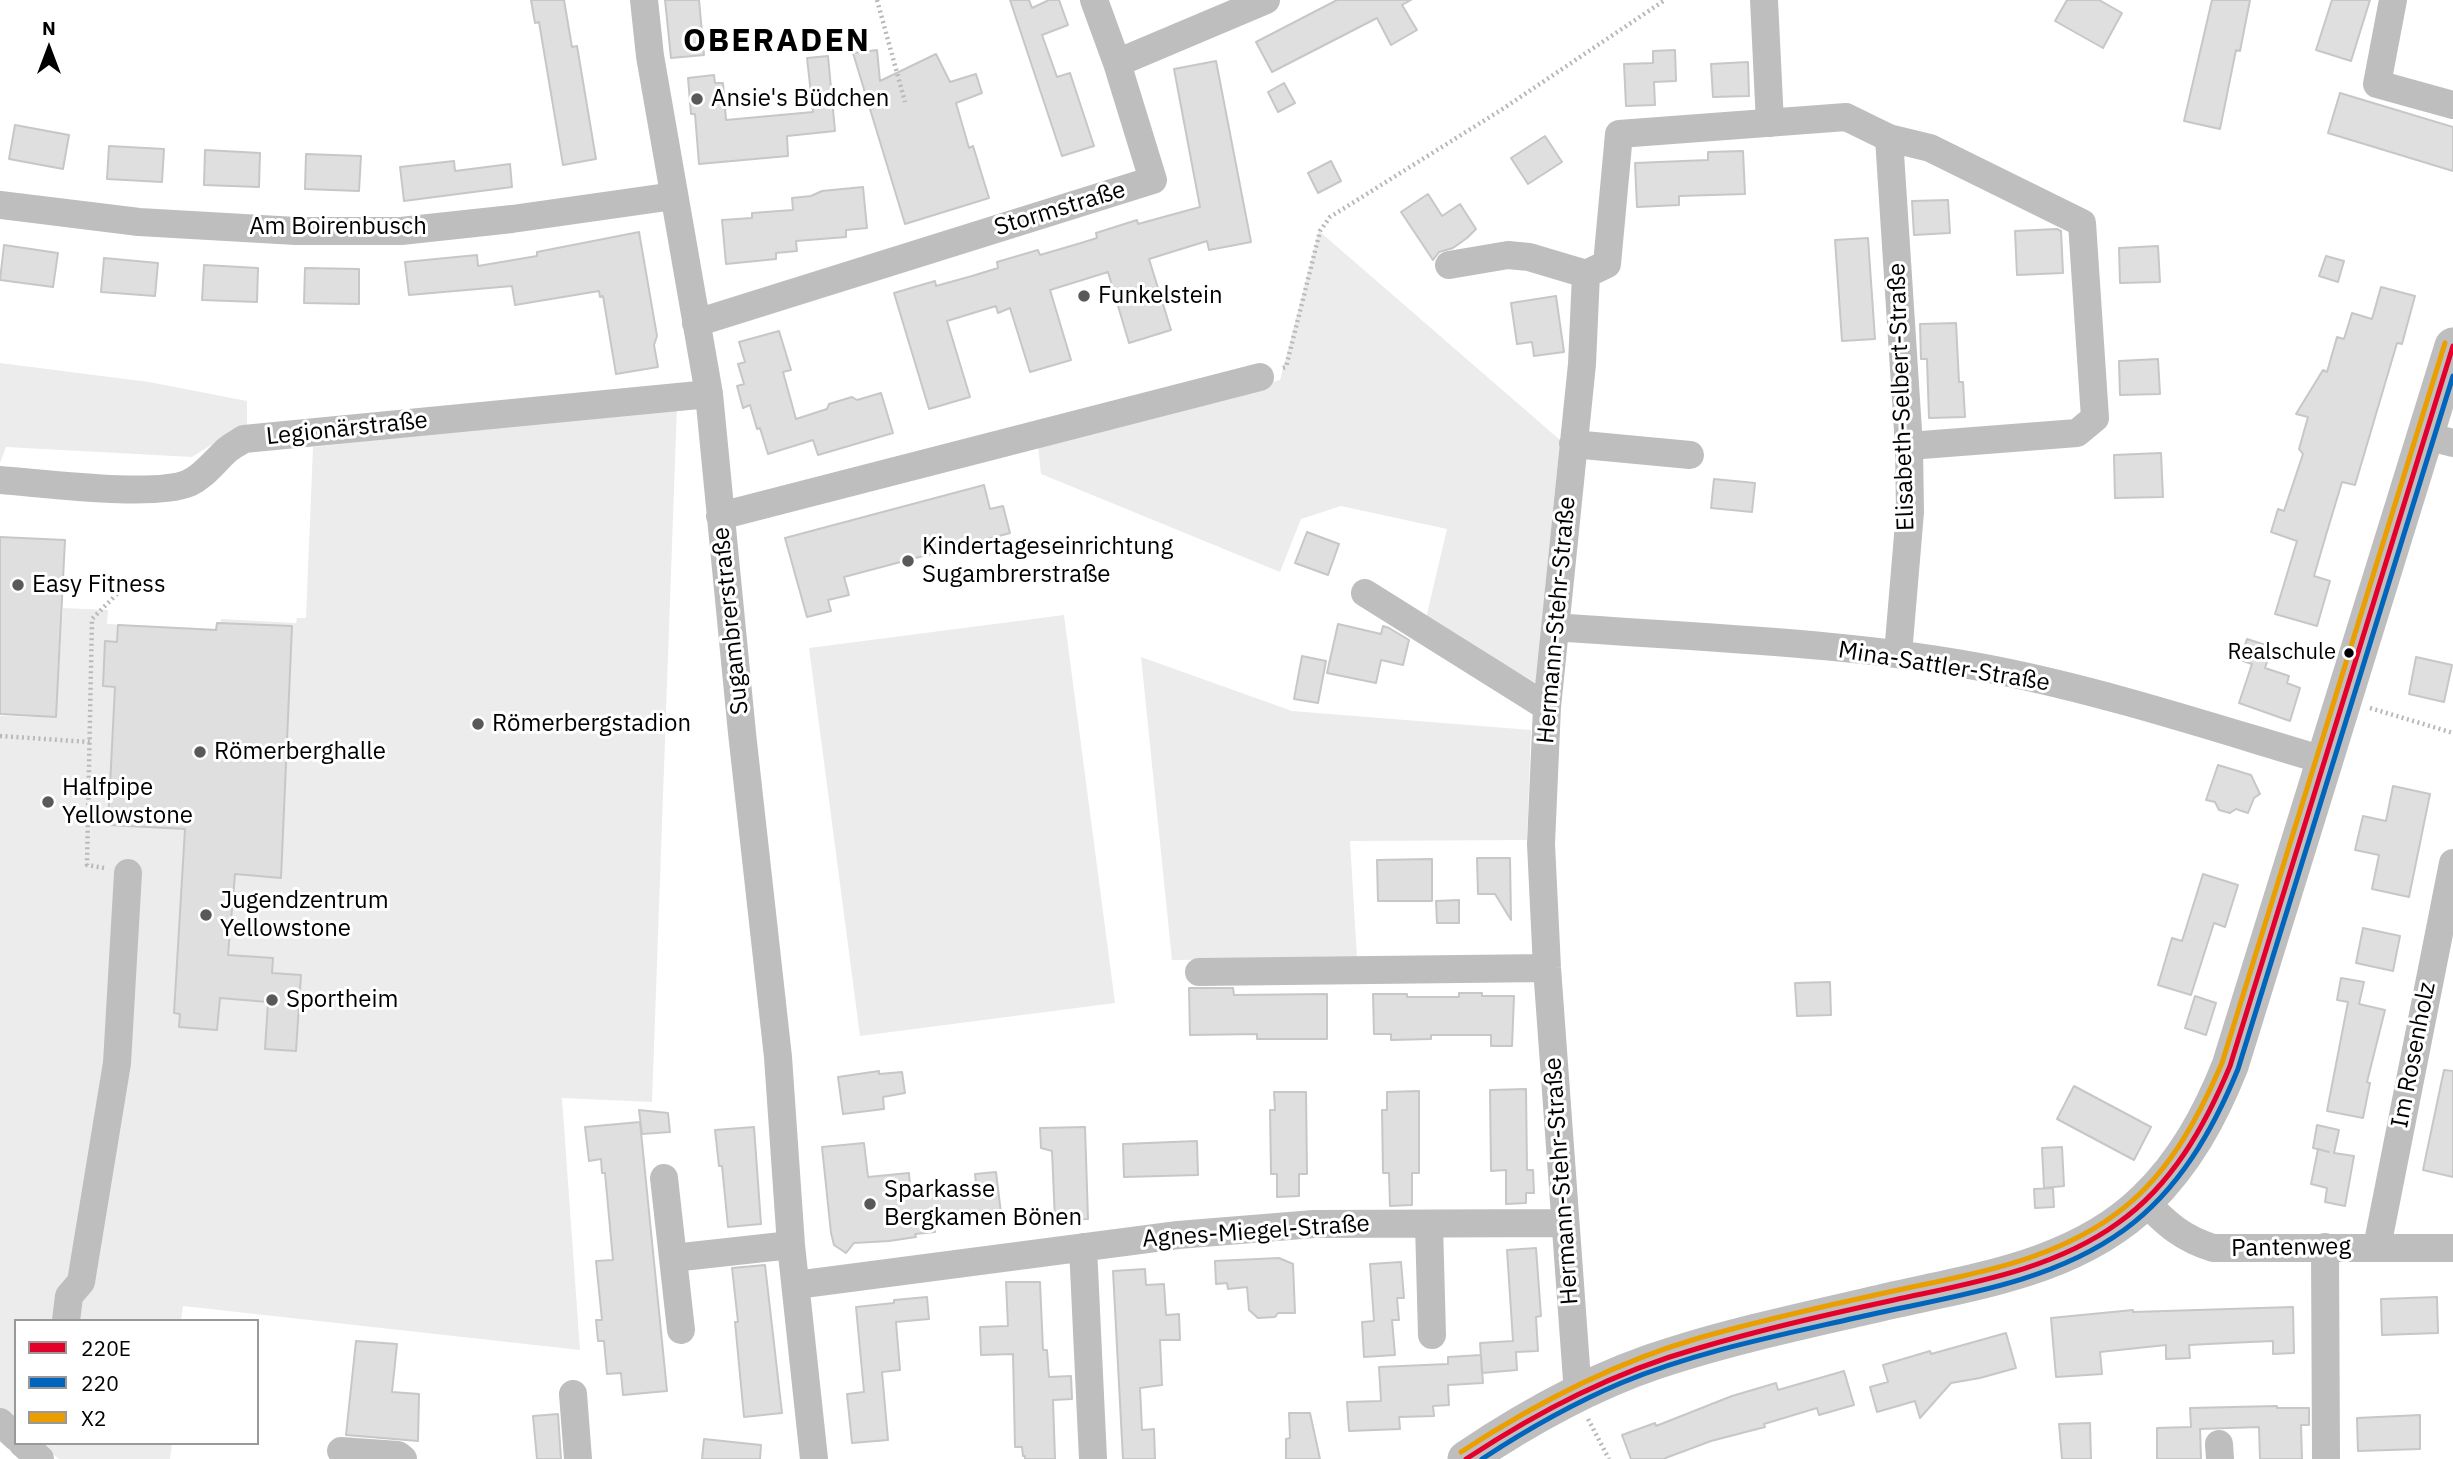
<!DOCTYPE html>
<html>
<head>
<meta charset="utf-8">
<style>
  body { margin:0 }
  #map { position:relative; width:2453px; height:1459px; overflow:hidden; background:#fff; font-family:"IBM Plex Sans",sans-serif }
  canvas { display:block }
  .legend { position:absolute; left:14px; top:1319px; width:245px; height:126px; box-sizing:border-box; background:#fff; border:2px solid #999; margin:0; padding:9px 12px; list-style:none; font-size:21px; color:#000 }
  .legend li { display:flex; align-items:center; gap:14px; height:35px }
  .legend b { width:35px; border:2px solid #999 }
  .north { position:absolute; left:14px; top:14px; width:70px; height:70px; -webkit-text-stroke:5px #fff; paint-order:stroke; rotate:0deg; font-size:19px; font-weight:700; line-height:28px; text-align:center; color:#000 }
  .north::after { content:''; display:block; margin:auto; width:24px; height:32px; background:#000; clip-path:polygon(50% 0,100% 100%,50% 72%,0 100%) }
</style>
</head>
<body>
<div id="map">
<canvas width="2453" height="1459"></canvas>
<ul class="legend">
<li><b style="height:9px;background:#e4002b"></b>220E</li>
<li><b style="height:9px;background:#0065bd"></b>220</li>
<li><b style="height:9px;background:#eb9e00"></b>X2</li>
</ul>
<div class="north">N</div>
</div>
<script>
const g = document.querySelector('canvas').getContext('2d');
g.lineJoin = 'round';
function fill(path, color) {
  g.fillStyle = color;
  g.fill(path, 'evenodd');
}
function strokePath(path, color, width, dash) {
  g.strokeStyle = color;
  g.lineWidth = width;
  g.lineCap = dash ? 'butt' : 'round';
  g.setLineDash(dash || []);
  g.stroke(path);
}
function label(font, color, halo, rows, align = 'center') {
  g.font = font + ' "IBM Plex Sans",sans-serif';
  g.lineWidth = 6;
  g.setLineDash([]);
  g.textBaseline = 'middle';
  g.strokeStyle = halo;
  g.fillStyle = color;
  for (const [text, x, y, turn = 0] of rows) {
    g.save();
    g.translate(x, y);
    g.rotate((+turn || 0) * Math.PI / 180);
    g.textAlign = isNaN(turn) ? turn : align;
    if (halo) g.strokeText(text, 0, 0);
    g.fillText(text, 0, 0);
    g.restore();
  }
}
fill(new Path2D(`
  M 1319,231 L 1560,440 L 1536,683 L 1426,618 L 1447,529 L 1341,506 L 1301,519 L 1280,572 L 1041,474 L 1038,444 L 1280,380 Z
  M 0,363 L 149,382 L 247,401 L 247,428 L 233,431 L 192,457 L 6,447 L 0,463 Z
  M 677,406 L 652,1102 L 562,1098 L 580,1350 L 183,1306 L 181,1321 L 16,1321 L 16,1424 L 0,1411 L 0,716 L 56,717 L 63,608 L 108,610 L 107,624 L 220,629 L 221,619 L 296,623 L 297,618 L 306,618 L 313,447 Z
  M 1064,615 L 1115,1003 L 860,1036 L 809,648 Z
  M 1141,657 L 1292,711 L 1531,730 L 1527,840 L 1350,841 L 1357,958 L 1172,960 Z
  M 39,1443 L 172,1443 L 170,1459 L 59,1459 Z`), '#ececec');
const building = new Path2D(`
  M 531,0 L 564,0 L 572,47 L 577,46 L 596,159 L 563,165 L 539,22 L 535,23 Z
  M 665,0 L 699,0 L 704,55 L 671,58 Z
  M 1010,0 L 1029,0 L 1032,8 L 1049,0 L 1059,0 L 1068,25 L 1042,35 L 1057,77 L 1070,73 L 1094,146 L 1062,156 Z
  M 1337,0 L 1411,0 L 1402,5 L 1417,30 L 1391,45 L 1377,18 L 1272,72 L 1256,42 Z
  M 2067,0 L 2099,0 L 2122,13 L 2103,48 L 2055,21 Z
  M 2212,0 L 2250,0 L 2240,51 L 2236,50 L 2220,129 L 2184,121 Z
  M 2332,0 L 2370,0 L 2351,61 L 2316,50 Z
  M 877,50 L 880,81 L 936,54 L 950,82 L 976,74 L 982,93 L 956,103 L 969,148 L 973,146 L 989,198 L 905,224 L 853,53 Z
  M 1675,50 L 1676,81 L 1654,82 L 1655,105 L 1626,106 L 1624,64 L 1653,63 L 1653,51 Z
  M 828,56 L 835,131 L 787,136 L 788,156 L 699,164 L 695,114 L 691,114 L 688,78 L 714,75 L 715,83 L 723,83 L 726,120 L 813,112 L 807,58 Z
  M 1216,61 L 1251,242 L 1209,250 L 1207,241 L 1149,259 L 1171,330 L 1129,343 L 1108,272 L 1050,290 L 1071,360 L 1030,372 L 1010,308 L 998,313 L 996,306 L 947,321 L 970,397 L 929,409 L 894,293 L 935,281 L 936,286 L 972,276 L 998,268 L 997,262 L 1038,250 L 1040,255 L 1081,243 L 1097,238 L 1096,233 L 1137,220 L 1138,224 L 1200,207 L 1174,69 Z
  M 1748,62 L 1749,96 L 1713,97 L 1711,64 Z
  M 1284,83 L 1295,103 L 1278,112 L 1268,92 Z
  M 2340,93 L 2453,127 L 2453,171 L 2328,133 Z
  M 15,125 L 69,135 L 63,169 L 9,159 Z
  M 1545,136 L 1562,162 L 1528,184 L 1511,158 Z
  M 109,146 L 164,149 L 162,182 L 107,179 Z
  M 205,150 L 260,153 L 259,187 L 204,185 Z
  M 1743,151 L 1745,194 L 1679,196 L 1679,205 L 1637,207 L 1635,163 L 1708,160 L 1708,152 Z
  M 306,154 L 361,156 L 359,191 L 305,189 Z
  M 454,161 L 455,171 L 510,164 L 512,187 L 404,201 L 400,167 Z
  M 1331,161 L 1341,181 L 1318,193 L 1308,173 Z
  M 863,187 L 867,228 L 846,230 L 846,237 L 796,241 L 797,251 L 776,253 L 776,259 L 726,264 L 722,220 L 752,218 L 752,213 L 793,210 L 792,198 L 811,196 L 822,191 Z
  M 1428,194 L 1442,216 L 1460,204 L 1476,229 L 1467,238 L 1453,248 L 1439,252 L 1433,260 L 1401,212 Z
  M 1948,200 L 1950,233 L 1914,235 L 1912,201 Z
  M 2057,229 L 2061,231 L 2063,273 L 2017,275 L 2015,231 Z
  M 639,232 L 657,336 L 654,345 L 658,367 L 616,374 L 603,296 L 600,297 L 599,291 L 515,305 L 512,286 L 409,295 L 405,262 L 477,255 L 478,266 L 537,256 L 537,252 Z
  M 1868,238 L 1875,339 L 1842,341 L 1835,240 Z
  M 4,245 L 58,253 L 53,287 L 0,280 Z
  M 2158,246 L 2160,282 L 2120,283 L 2119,248 Z
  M 2326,256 L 2344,261 L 2338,282 L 2319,276 Z
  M 104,258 L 158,263 L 155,296 L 101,292 Z
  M 204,265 L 258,268 L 257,302 L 202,300 Z
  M 305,268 L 359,269 L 359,304 L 304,303 Z
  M 2381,287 L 2415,296 L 2402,344 L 2397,343 L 2355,485 L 2342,482 L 2326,535 L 2314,576 L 2330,581 L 2317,626 L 2275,614 L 2297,541 L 2271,532 L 2278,509 L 2284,511 L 2303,454 L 2299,449 L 2308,417 L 2296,414 L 2323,370 L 2327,372 L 2337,337 L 2344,339 L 2352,313 L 2372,319 Z
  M 1556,296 L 1564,352 L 1534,356 L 1532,342 L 1517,344 L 1511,303 Z
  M 1956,323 L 1959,382 L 1963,382 L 1965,417 L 1929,418 L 1927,359 L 1921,359 L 1920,324 Z
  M 779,331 L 791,370 L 783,372 L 796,419 L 827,409 L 829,404 L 852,397 L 857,400 L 881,393 L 893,433 L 818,455 L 813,440 L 768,454 L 760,428 L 757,429 L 750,405 L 743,408 L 737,386 L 744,384 L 738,364 L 745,362 L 739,342 Z
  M 2158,359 L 2160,394 L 2120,395 L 2119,361 Z
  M 2161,453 L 2163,497 L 2115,498 L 2114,455 Z
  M 1714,479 L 1755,483 L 1752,512 L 1711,508 Z
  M 984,485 L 990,509 L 1003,506 L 1010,533 L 844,577 L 849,595 L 828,600 L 831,611 L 807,617 L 785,538 Z
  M 1307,532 L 1339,544 L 1328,575 L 1295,563 Z
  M 0,537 L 65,540 L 56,717 L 0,714 Z
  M 217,623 L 292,626 L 281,878 L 235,874 L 228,955 L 273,958 L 272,973 L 301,975 L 296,1051 L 265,1049 L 268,1002 L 220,998 L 217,1030 L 179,1027 L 180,1014 L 174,1013 L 185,829 L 108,825 L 115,687 L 103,686 L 105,641 L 117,642 L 118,625 L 216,630 Z
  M 1338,624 L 1381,634 L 1383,626 L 1389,628 L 1409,640 L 1403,665 L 1381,660 L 1376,683 L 1327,673 Z
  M 2247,639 L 2272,647 L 2265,668 L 2289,676 L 2287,683 L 2300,688 L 2290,721 L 2239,703 L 2252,664 L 2240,660 Z
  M 1302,656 L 1326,661 L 1318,703 L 1294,699 Z
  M 2416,657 L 2452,665 L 2444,702 L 2409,694 Z
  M 2218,765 L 2251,775 L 2260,794 L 2254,798 L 2248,813 L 2236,809 L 2230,813 L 2219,810 L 2215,802 L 2206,800 Z
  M 2393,786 L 2430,794 L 2409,897 L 2372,889 L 2379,855 L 2355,850 L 2363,816 L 2386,821 Z
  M 1477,858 L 1510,858 L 1511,920 L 1495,894 L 1478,894 Z
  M 1432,859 L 1432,901 L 1378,901 L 1377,860 Z
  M 2203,874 L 2238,885 L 2225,927 L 2214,923 L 2191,995 L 2158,985 L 2172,938 L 2182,941 Z
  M 1459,900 L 1459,923 L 1437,923 L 1436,901 Z
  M 2363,928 L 2400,936 L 2393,971 L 2356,963 Z
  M 2341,978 L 2364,982 L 2359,1004 L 2385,1010 L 2367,1082 L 2370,1083 L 2363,1118 L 2327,1111 L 2348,1002 L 2337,1000 Z
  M 1830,982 L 1831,1015 L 1797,1016 L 1795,983 Z
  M 1189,988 L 1233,988 L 1234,995 L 1327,994 L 1327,1039 L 1257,1039 L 1257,1034 L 1190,1035 Z
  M 1459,993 L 1482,993 L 1482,996 L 1514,996 L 1512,1046 L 1491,1046 L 1491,1035 L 1431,1035 L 1431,1039 L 1391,1040 L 1391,1034 L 1374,1034 L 1373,994 L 1407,994 L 1407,997 L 1459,997 Z
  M 2195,996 L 2216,1003 L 2206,1035 L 2185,1028 Z
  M 2444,1070 L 2453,1071 L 2453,1177 L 2423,1170 Z
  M 879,1071 L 879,1074 L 902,1072 L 905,1093 L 883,1097 L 884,1109 L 843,1114 L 838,1077 Z
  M 2074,1086 L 2151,1127 L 2134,1160 L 2057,1119 Z
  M 1526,1089 L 1527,1170 L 1533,1170 L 1534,1193 L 1526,1193 L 1526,1203 L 1506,1204 L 1506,1170 L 1491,1171 L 1490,1090 Z
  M 1419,1091 L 1419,1173 L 1412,1173 L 1412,1205 L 1390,1206 L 1389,1173 L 1383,1173 L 1382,1110 L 1387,1110 L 1387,1092 Z
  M 1274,1092 L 1306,1092 L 1307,1174 L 1299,1174 L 1299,1196 L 1277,1197 L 1277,1174 L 1271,1174 L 1270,1110 L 1275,1110 Z
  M 639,1110 L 668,1113 L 670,1132 L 642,1134 Z
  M 640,1122 L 667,1391 L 623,1395 L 621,1373 L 607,1374 L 604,1341 L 598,1341 L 596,1320 L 602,1320 L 596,1261 L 613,1260 L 605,1173 L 602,1173 L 601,1159 L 589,1161 L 585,1127 Z
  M 2317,1125 L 2339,1130 L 2334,1153 L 2354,1156 L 2345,1206 L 2325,1202 L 2327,1188 L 2311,1184 L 2318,1149 L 2329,1152 L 2313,1148 Z
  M 754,1127 L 761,1224 L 728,1227 L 722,1166 L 719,1166 L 715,1130 Z
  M 1085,1127 L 1088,1219 L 1055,1220 L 1052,1151 L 1041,1148 L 1040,1128 Z
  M 1197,1141 L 1198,1175 L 1124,1177 L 1123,1144 Z
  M 864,1143 L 868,1177 L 909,1173 L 911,1197 L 933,1188 L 976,1183 L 975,1174 L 996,1172 L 1001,1213 L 933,1221 L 935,1232 L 915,1234 L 916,1237 L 889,1241 L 854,1243 L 846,1253 L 834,1245 L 831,1233 L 822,1147 Z
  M 2062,1147 L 2064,1186 L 2044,1188 L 2042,1148 Z
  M 2053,1188 L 2054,1207 L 2035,1208 L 2034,1189 Z
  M 1536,1248 L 1541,1316 L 1536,1317 L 1538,1351 L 1516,1352 L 1517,1370 L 1482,1373 L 1480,1343 L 1513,1341 L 1507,1250 Z
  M 1279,1258 L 1293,1264 L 1295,1313 L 1278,1313 L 1275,1317 L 1258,1318 L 1249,1310 L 1247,1287 L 1228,1289 L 1227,1283 L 1216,1284 L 1215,1261 Z
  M 1401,1262 L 1404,1298 L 1397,1298 L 1399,1320 L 1392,1320 L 1395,1355 L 1364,1357 L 1362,1322 L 1374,1321 L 1370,1264 Z
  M 765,1265 L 782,1413 L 744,1417 L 735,1322 L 738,1322 L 732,1268 Z
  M 1145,1269 L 1146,1285 L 1164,1284 L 1166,1315 L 1179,1314 L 1180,1340 L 1160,1340 L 1162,1385 L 1140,1388 L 1142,1430 L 1154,1429 L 1155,1459 L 1123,1459 L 1113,1271 Z
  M 1006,1282 L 1040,1282 L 1043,1350 L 1047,1350 L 1049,1377 L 1071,1376 L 1072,1399 L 1053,1400 L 1055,1459 L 1025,1459 L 1025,1456 L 1023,1456 L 1022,1447 L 1015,1447 L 1013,1354 L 981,1355 L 980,1327 L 1008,1326 Z
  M 927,1297 L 929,1319 L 896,1322 L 900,1370 L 882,1372 L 888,1440 L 852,1443 L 847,1394 L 864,1392 L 856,1307 L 894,1303 L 894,1300 Z
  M 2437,1297 L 2438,1333 L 2382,1335 L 2381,1299 Z
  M 2293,1307 L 2294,1353 L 2273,1354 L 2273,1341 L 2228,1343 L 2189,1345 L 2190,1358 L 2166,1359 L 2166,1345 L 2100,1352 L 2102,1374 L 2056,1377 L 2051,1318 L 2133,1310 L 2133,1312 Z
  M 2006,1333 L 2016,1368 L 1980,1378 L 1951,1383 L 1920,1418 L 1915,1401 L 1877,1412 L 1870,1387 L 1888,1382 L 1883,1365 L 1930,1351 L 1931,1354 Z
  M 356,1341 L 397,1344 L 392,1392 L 419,1394 L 418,1441 L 346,1435 Z
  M 1481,1355 L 1483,1383 L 1448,1385 L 1449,1405 L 1433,1406 L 1434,1416 L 1399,1417 L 1400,1429 L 1349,1431 L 1347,1402 L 1381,1401 L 1379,1367 L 1448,1364 L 1448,1357 Z
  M 1844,1371 L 1854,1405 L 1819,1415 L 1817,1408 L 1764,1424 L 1765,1427 L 1711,1441 L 1663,1459 L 1631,1459 L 1622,1435 L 1655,1423 L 1656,1426 L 1732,1396 L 1776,1383 L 1778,1390 Z
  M 2277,1406 L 2277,1408 L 2309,1408 L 2309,1425 L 2301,1425 L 2302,1459 L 2260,1459 L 2259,1427 L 2200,1429 L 2201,1459 L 2157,1459 L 2157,1428 L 2191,1427 L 2190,1408 Z
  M 1289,1413 L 1310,1413 L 1320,1459 L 1286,1459 L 1286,1439 L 1290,1438 Z
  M 558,1414 L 561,1459 L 537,1459 L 533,1416 Z
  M 2420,1415 L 2420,1449 L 2358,1451 L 2357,1418 Z
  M 2090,1423 L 2091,1459 L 2062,1459 L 2059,1424 Z
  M 704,1439 L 761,1445 L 760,1459 L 702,1459 Z`);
fill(building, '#dfdfdf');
strokePath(building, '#c7c7c7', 2);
strokePath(new Path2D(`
  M 877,0 L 905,102
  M 1283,368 L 1286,367 L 1320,231 L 1330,217 L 1501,110 L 1665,0
  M 2370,708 L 2453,733
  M 0,736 L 90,742
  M 104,868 L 87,865 L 92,619 L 122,589
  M 1588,1419 L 1609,1459`), '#b9b9b9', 4.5, [2, 3.5]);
strokePath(new Path2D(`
  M 644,0 L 650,56 L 709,394 L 742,733 L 778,1057 L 791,1245 L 814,1459
  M 1764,0 L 1770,123
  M 2393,0 L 2377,84 L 2453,105
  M 1117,63 L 1266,0
  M 1889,138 L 1909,446 L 1910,512 L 1898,654
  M 0,205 L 139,222 L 296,231 L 401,231 L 512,219 L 674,196
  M 1449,265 L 1508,255 L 1529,257 L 1586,274
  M 1586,274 L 1607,264 L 1619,134 L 1846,117 L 1889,138 L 1930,148 L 2082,223 L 2095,418 L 2077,433 L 1909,446
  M 696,323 L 1153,180 L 1117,63 L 1094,0
  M 2426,436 L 2453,443
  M 1573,444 L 1690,455
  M 0,480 C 42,483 154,498 189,483 C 204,476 214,462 226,451 C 231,446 238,443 244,439 L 709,394
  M 720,516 L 1260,377
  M 1365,593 L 1547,707
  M 1556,627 C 1700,638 1854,642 1995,670 C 2106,692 2215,728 2323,760
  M 1199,972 L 1547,968
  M 664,1178 L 681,1330
  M 2145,1202 C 2168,1225 2182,1238 2213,1248 L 2453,1248
  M 1429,1224 L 1432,1335
  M 1083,1247 L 1093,1459
  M 2325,1247 L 2326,1459
  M 2377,1247 L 2453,863
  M 673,1258 L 791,1245
  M 796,1285 L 1178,1235 L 1314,1224 L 1565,1223
  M 66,1321 L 69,1296 L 81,1282 L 117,1063 L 128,873
  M 573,1394 L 578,1459
  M 1578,1394 L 1547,968 L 1541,844 L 1547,707 L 1582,364 L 1586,274
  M 0,1422 L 16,1437
  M 22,1443 L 40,1459
  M 2219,1444 L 2220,1459
  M 341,1451 L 398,1455 L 403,1459`), '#bebebe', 28);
strokePath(new Path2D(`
  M 1466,1459 C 1530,1416 1600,1377 1674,1355 C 1744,1333 1817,1318 1889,1301 C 1978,1281 2078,1267 2146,1200 C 2185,1162 2210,1116 2230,1066 L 2453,346`), '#bebebe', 37);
strokePath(new Path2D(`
  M 1466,1459 C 1539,1411 1614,1372 1699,1348 C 1763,1329 1829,1314 1894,1300 C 1971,1283 2053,1270 2118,1223 C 2172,1185 2205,1126 2230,1066 L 2453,346`), '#e4002b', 5);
strokePath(new Path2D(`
  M 1482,1459 C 1526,1430 1572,1404 1621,1383 C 1695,1352 1776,1336 1855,1318 C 1945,1297 2047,1286 2124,1230 C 2179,1190 2213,1130 2238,1069 L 2453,376`), '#0065bd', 5);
strokePath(new Path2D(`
  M 1461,1452 C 1536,1403 1613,1363 1699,1338 C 1762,1320 1825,1306 1889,1292 C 1966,1275 2048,1263 2113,1216 C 2166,1179 2197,1121 2222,1063 L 2445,343`), '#eb9e00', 5);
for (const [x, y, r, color] of [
  [697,99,7,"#595959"],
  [1084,296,7,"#595959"],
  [908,561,7,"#595959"],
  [18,585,7,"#595959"],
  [2349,653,6,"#000"],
  [478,724,7,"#595959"],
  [200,752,7,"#595959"],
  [48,802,7,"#595959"],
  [206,915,7,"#595959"],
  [272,1000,7,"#595959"],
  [870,1204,7,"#595959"]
]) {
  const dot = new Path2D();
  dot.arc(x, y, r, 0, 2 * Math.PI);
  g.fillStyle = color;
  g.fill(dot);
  strokePath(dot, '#fff', 2.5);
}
label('22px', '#000', '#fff', [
  ["Realschule",2336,653]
], 'right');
label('24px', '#000', '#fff', [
  ["Ansie's Büdchen",711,99],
  ["Funkelstein",1098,296],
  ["Kindertageseinrichtung",922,547],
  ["Sugambrerstraße",922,575],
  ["Easy Fitness",32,585],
  ["Römerbergstadion",492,724],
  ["Römerberghalle",214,752],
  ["Halfpipe",62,788],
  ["Yellowstone",62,816],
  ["Jugendzentrum",220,901],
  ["Yellowstone",220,929],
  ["Sportheim",286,1000],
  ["Sparkasse",884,1190],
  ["Bergkamen Bönen",884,1218]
], 'left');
label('24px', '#000', '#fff', [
  ["Stormstraße",1060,209,-17],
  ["Am Boirenbusch",338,227],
  ["Elisabeth-Selbert-Straße",1902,397,-92],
  ["Legionärstraße",347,429,-6],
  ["Hermann-Stehr-Straße",1557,620,-85],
  ["Sugambrerstraße",731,621,-96],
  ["Mina-Sattler-Straße",1944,667,9],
  ["Im Rosenholz",2414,1055,-79],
  ["Hermann-Stehr-Straße",1562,1181,-94],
  ["Agnes-Miegel-Straße",1256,1232,-4],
  ["Pantenweg",2291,1248,-1]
]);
g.letterSpacing = '2px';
label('bold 32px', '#000', '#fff', [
  ["OBERADEN",777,42]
]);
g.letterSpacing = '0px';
</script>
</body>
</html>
